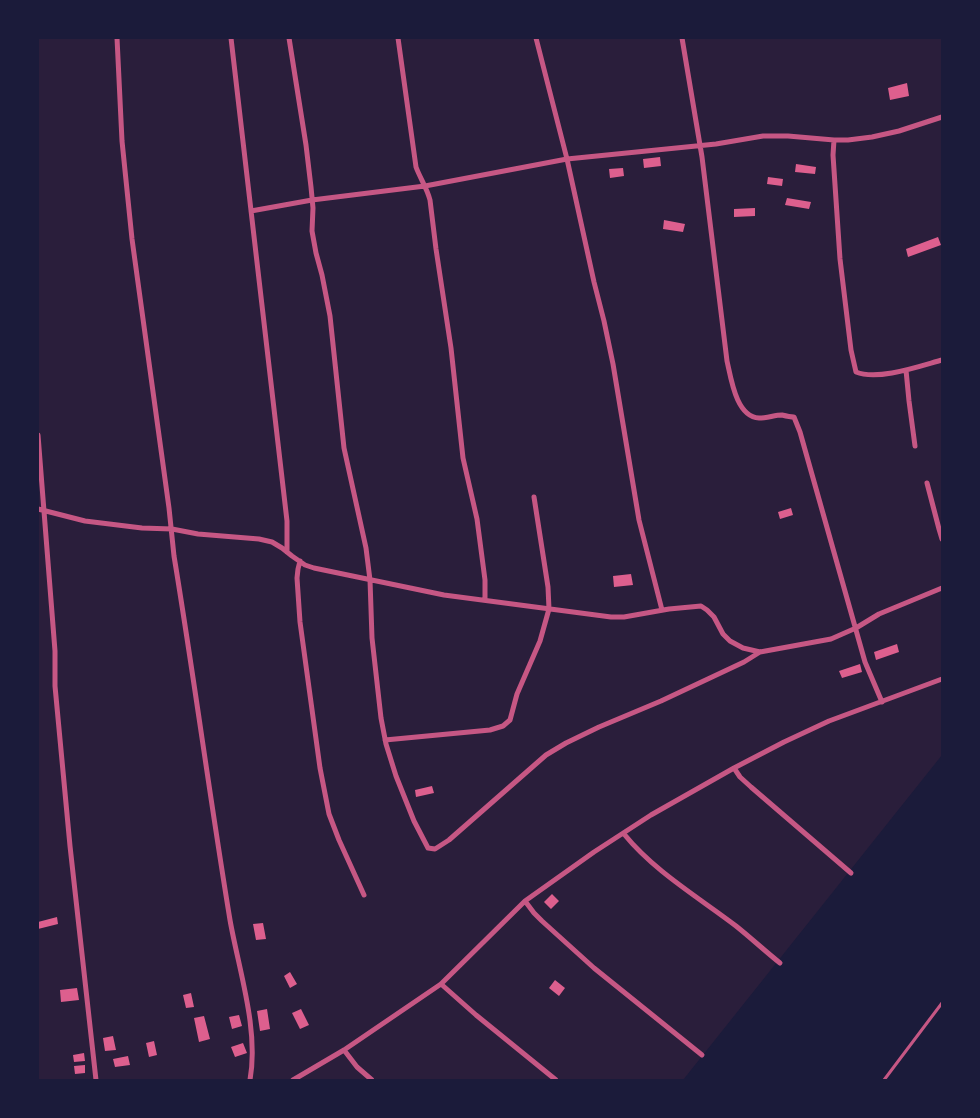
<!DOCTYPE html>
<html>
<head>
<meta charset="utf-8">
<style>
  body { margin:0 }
  #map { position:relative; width:980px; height:1118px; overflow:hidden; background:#1b1b3a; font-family:Manrope,sans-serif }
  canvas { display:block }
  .frame { position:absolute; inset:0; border:39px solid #1b1b3a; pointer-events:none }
</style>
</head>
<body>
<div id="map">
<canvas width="980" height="1118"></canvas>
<div class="frame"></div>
</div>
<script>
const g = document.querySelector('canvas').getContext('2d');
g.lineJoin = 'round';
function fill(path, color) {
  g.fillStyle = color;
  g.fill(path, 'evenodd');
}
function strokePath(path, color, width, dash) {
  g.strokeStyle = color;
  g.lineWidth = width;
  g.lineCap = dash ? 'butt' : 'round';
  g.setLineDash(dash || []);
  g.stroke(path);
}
fill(new Path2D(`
  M 38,38 L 942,38 L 942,755 L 683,1080 L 38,1080 Z`), '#2a1e3b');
fill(new Path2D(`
  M 907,83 L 909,96 L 890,100 L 888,88 Z
  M 660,157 L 661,166 L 644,168 L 643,159 Z
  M 796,164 L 816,167 L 815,174 L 795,172 Z
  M 623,168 L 624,176 L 610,178 L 609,169 Z
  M 768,177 L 783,179 L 782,186 L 767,184 Z
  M 787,198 L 811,202 L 809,209 L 785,205 Z
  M 755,208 L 755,216 L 734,217 L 734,209 Z
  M 664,220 L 685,224 L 683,232 L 663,229 Z
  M 938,237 L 941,245 L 908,257 L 906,249 Z
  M 791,508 L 793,515 L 780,519 L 778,512 Z
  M 631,574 L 633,585 L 614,587 L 613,576 Z
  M 897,644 L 899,652 L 876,660 L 874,652 Z
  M 860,664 L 862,672 L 842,678 L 839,671 Z
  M 432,786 L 434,793 L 416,797 L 415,790 Z
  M 552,894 L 559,901 L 551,909 L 544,902 Z
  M 57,917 L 58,924 L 38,929 L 38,922 Z
  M 263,923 L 266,939 L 256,940 L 253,924 Z
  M 290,972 L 297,984 L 290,988 L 284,976 Z
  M 555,980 L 565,988 L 559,996 L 549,988 Z
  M 77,988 L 79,1000 L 61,1002 L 60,990 Z
  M 191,993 L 194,1007 L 186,1008 L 183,995 Z
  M 267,1009 L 270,1029 L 260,1031 L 257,1011 Z
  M 301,1009 L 309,1025 L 300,1029 L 292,1013 Z
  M 239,1015 L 242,1026 L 232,1029 L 229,1017 Z
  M 204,1016 L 210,1039 L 199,1042 L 194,1018 Z
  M 113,1036 L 116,1050 L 105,1051 L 103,1038 Z
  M 154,1041 L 157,1055 L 149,1057 L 146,1043 Z
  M 243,1043 L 247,1053 L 235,1057 L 231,1047 Z
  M 84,1053 L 85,1061 L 74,1062 L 73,1055 Z
  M 128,1056 L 130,1065 L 115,1067 L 113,1059 Z
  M 85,1065 L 85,1073 L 75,1074 L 74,1066 Z`), '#dd5f8e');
strokePath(new Path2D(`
  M 884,1080 L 942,1003`), '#c65784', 3);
strokePath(new Path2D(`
  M 117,38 L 122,141 L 132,239 L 169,508 L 174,556 C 194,677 210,799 230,920 C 239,971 259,1029 250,1080
  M 231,38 L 287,521 L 287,552
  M 289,38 L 306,145 L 311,187 L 313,208 L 312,231 L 316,253 L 322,275 L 330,316 L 344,448 L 366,548 L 370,580 L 372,638 L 381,718 L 386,744 L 396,776 L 414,821 L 428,848 L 435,849 L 449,840 L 546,755 L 566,743 L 599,727 L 661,701 L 744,662 L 760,652
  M 398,38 L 416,167 C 420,178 427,188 430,200 L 436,249 L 451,348 L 463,458 L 477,519 L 485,580 L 485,600
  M 536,38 L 567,159 L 594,282 L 604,321 L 613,364 L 639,520 L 662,610
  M 682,38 L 702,157 L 727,361 C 731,378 736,417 759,418 C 767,418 775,415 782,415 C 786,416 790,417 794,417 L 800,432 L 865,662 L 882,702
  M 834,140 L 833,155 L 840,259 L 851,350 L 856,372 C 878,381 920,366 942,360
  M 251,211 L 312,200 L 425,186 L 567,159 L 716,144 L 763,136 L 788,136 L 834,140 L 848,140 L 872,137 L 899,131 L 942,117
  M 906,370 L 909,401 L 915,446
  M 38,435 L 55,651 L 55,686 L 70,846 L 96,1080
  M 927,483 L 939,529 L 942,539
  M 38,509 L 85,521 L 142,528 L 172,529 L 198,534 L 259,539 L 272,542 L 282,548 L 292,556 L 305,565 L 314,568 L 444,595 L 611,617 L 624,617 L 669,609 L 701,606 L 707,610 L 714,617 L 723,634 L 730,641 L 743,648 L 760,652 L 831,639 L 856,628 L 879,614 L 942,588
  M 300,561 L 298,569 L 297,578 L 300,622 L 320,768 L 329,814 L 339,840 L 364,895
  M 385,740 L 490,730 L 503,726 L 510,720 L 517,694 L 540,641 L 549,609 L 548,587 L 534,497
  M 734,768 L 740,777 L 751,787 L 851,873
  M 624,834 C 654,871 698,897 736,926 C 751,938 765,951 780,963
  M 525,901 L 534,913 L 542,921 L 594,968 L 702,1055
  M 441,984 L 476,1015 L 556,1080
  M 344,1050 L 357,1067 L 372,1080
  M 293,1080 L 344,1050 L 441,984 L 525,901 L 594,852 L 651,815 L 734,768 L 784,742 L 829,721 L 942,679`), '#c65784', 5);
</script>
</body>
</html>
